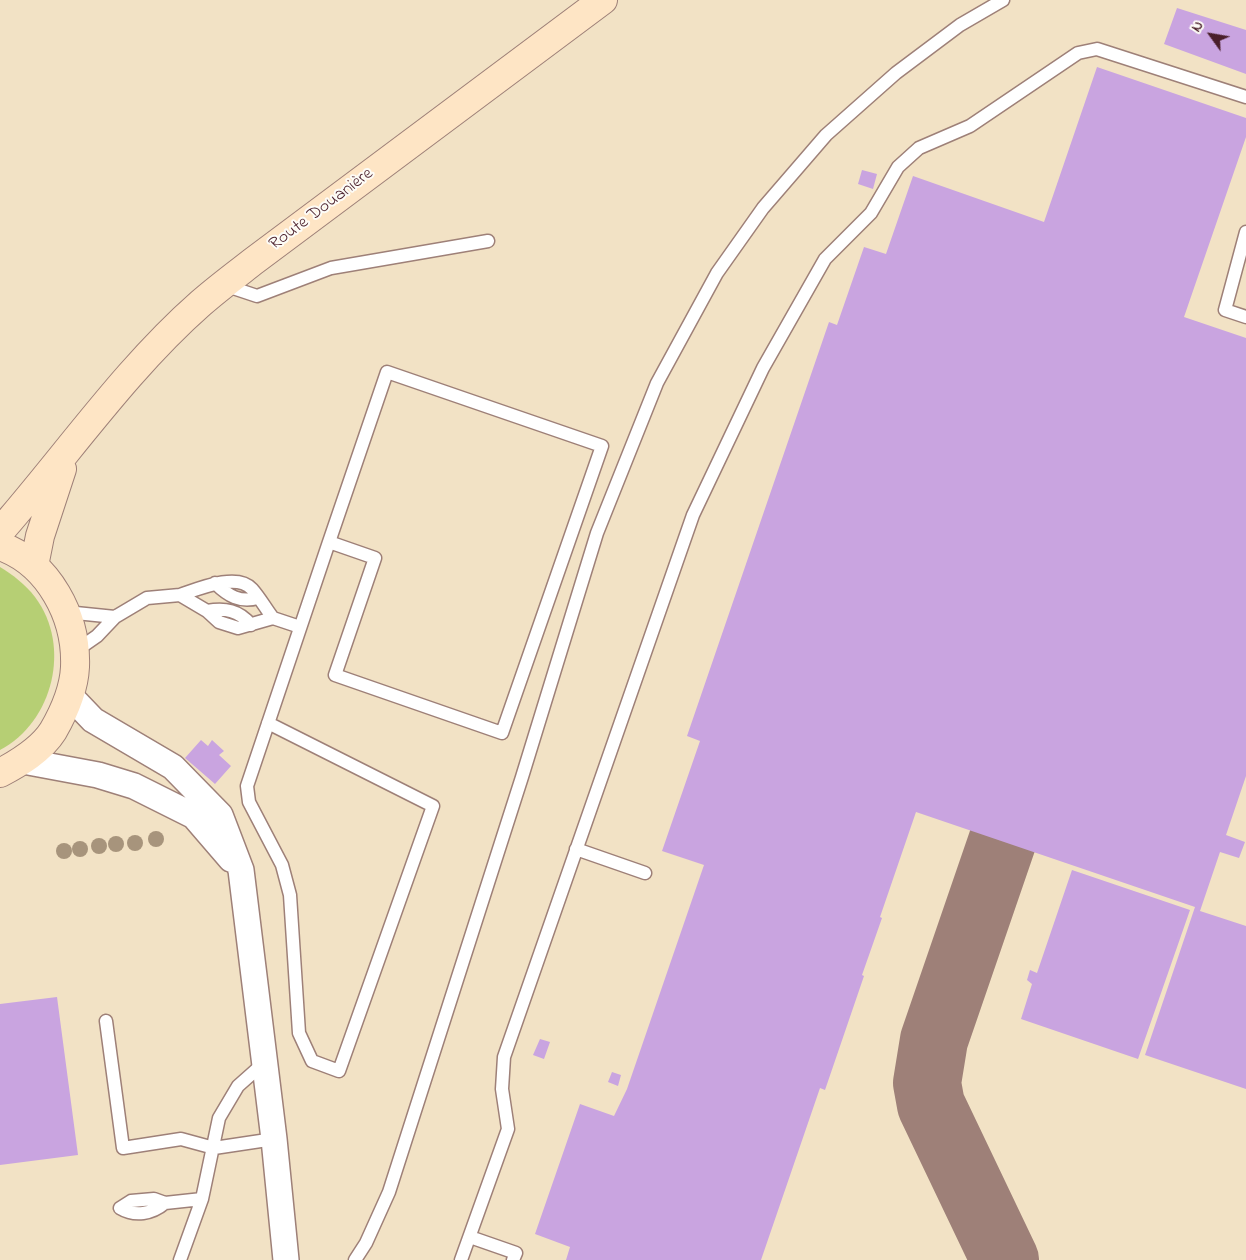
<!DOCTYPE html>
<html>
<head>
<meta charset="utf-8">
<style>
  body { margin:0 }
  #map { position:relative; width:1246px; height:1260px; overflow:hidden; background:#f2e2c5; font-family:"Indie Flower",sans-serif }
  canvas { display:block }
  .north { position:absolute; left:1186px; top:10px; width:50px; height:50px; -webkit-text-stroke:4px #fdfcf7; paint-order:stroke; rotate:302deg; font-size:14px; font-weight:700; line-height:20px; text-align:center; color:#4a1f2b }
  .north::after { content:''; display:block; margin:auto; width:18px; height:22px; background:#4a1f2b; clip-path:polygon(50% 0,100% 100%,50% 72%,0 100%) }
</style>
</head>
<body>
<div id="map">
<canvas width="1246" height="1260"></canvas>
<div class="north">N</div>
</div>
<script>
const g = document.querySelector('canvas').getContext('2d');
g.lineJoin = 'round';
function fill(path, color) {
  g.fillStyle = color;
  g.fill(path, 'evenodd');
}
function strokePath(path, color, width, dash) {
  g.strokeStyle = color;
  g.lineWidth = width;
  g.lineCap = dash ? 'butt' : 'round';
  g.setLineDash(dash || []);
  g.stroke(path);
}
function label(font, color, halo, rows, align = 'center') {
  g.font = font + ' "Indie Flower",sans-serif';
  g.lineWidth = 4;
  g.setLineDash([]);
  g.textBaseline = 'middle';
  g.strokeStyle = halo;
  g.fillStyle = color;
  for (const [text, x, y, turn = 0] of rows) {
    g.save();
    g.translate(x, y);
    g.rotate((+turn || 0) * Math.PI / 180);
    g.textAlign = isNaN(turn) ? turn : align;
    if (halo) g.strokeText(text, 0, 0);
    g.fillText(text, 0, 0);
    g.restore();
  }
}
fill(new Path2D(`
  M 0,567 C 13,575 25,584 35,597 C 72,646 53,722 0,750 Z`), '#b6cf74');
strokePath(new Path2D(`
  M 1005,1260 L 931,1105 L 927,1083 L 934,1040 L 1033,752`), '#9e8078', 68);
fill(new Path2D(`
  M 1177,8 L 1246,30 L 1246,74 L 1164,44 Z
  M 1097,67 L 1246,118 L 1246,137 L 1184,317 L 1246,338 L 1246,776 L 1226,835 L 1245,842 L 1239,858 L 1220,852 L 1200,911 L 1246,926 L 1246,1089 L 1145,1055 L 1195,907 L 916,812 L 880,917 L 882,918 L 862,975 L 864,976 L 825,1090 L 820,1088 L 761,1260 L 566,1260 L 570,1247 L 535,1234 L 580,1104 L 614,1116 L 627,1089 L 704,865 L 662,851 L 700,741 L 687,736 L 829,322 L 837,325 L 864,247 L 886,254 L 913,176 L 1044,222 Z
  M 862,170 L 877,174 L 873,189 L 858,184 Z
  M 201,740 L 208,746 L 212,740 L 224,751 L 219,755 L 231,766 L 215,784 L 185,758 Z
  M 1072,870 L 1190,910 L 1138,1059 L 1021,1019 L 1032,984 L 1027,980 L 1030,970 L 1037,973 Z
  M 57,997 L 78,1155 L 0,1165 L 0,1004 Z
  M 540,1039 L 550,1042 L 544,1059 L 533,1055 Z
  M 612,1072 L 621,1075 L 618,1086 L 608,1082 Z`), '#c9a4e0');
const lane = new Path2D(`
  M 1246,232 L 1225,310 L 1246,317
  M 224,285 L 257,296 L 331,268 L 488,241
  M 215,583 C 228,596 240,603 258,598
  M 207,611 C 225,608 239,610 251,625
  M 66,612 L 115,617 L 97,636 L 74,652
  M 115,617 L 147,598 L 180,595
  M 273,618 C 266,609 260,598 252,589 C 237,572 198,589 180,595 L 207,611 L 219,622 L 238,628 L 273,618 L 300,627
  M 268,723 L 433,806 L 339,1071 L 312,1061 L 299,1033 L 290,895 L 282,865 L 249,802 L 247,786 C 274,705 302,624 329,542 L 375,558 L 335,675 L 502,733 L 602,446 L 387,372 L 329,542
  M 576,849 L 645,873
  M 106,1021 L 123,1148 L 181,1139 L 214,1148 L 274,1139
  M 165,1203 C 152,1214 135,1217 120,1208 L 131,1201 L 154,1199 L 165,1203 L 202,1199
  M 470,1237 L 516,1253 L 513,1260
  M 180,1260 L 202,1199 L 219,1118 L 238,1086 L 265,1062
  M 355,1260 L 366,1243 L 389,1192 L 522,777 L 597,533 L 657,383 L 717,273 L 763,208 L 826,135 L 896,73 L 960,25 L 1003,0
  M 461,1260 L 508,1129 L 502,1089 L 504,1057 L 693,515 L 763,368 L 825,259 L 871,213 L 898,167 L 919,148 L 970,126 L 1078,53 L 1097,49 L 1246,97`);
const street = new Path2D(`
  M 70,696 L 93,720 L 173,767 L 220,815 L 241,870 L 274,1139 L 286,1260
  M 23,761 L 98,775 L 134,786 L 194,816 L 231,859`);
const secondary = new Path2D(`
  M 0,529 L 4,527 C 69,452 127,368 201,303 C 218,288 237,274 255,260 L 603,0
  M 0,546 C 49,563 77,617 75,667 C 74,689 64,712 53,731 C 41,750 19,763 0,773
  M 34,566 L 40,536 L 62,469`);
strokePath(lane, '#9e8078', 15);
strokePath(street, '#9e8078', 28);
strokePath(secondary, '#9e8078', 30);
strokePath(lane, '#fff', 12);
strokePath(street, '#fff', 25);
strokePath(secondary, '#fee5c5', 28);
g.fillStyle = '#a7947c';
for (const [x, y] of [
  [156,839],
  [135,843],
  [116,844],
  [99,846],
  [80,849],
  [64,851]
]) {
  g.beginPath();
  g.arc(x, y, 8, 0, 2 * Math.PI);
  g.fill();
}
label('18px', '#4a1f2b', '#fdfcf7', [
  ["Route Douanière",322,210,-37]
]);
</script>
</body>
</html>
